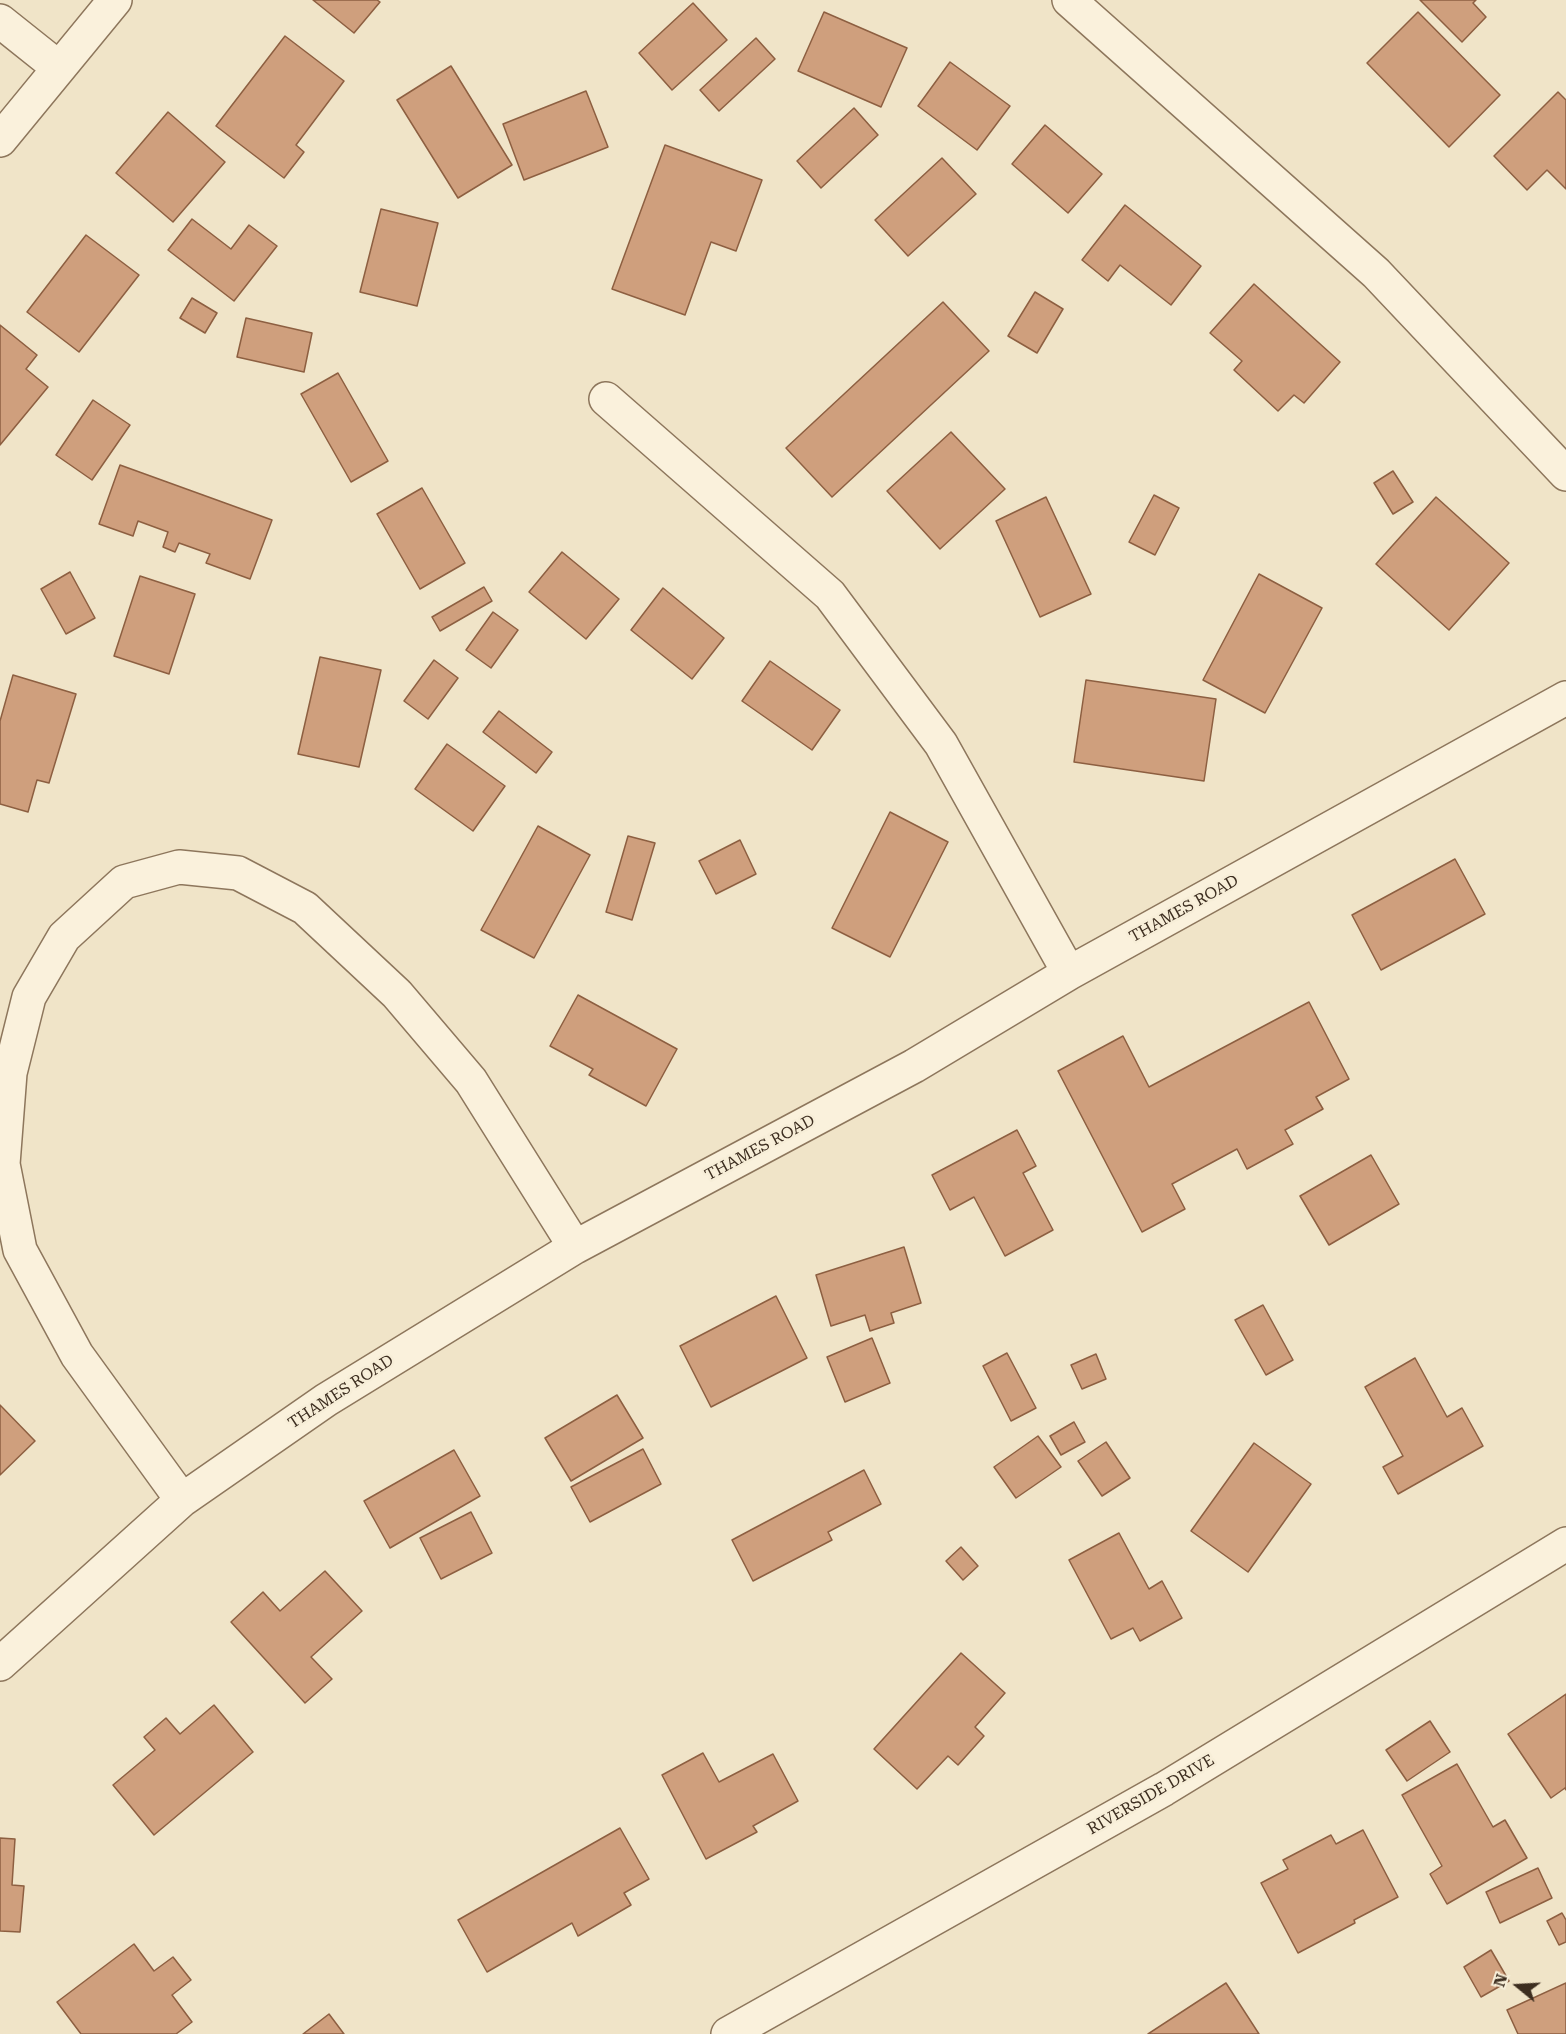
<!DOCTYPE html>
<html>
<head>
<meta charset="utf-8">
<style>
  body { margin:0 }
  #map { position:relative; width:1566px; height:2034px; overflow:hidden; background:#f0e4c8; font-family:"Roboto Serif",serif }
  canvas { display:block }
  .north { position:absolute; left:1488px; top:1956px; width:60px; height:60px; -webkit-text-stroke:4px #f7eed8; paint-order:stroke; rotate:288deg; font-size:16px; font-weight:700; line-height:24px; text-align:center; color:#3d2e20 }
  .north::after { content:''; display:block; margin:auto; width:21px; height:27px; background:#3d2e20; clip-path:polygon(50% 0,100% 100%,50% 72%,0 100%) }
</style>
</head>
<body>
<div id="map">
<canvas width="1566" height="2034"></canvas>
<div class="north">N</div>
</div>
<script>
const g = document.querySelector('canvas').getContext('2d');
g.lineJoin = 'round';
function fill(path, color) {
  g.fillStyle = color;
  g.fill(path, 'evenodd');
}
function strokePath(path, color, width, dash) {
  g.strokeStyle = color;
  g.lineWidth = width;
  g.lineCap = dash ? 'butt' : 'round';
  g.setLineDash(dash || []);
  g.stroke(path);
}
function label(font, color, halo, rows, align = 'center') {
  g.font = font + ' "Roboto Serif",serif';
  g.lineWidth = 5;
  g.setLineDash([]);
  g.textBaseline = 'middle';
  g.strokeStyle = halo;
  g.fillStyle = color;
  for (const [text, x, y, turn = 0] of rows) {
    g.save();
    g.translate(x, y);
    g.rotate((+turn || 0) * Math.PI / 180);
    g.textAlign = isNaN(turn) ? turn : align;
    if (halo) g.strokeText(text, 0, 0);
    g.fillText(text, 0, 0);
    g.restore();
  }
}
const building = new Path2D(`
  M 313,0 L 377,0 L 380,2 L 354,33 Z
  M 1420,0 L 1476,0 L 1473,3 L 1486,17 L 1462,42 Z
  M 693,3 L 727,40 L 672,90 L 639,53 Z
  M 824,12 L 907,48 L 881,107 L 798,71 Z
  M 1418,12 L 1500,95 L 1449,147 L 1367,63 Z
  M 285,36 L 344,81 L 296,145 L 304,152 L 284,178 L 216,126 Z
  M 756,38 L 775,59 L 719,111 L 700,90 Z
  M 950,62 L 1010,106 L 977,150 L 918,106 Z
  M 451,66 L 512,165 L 458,198 L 397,100 Z
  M 586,91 L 608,147 L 524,180 L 503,124 Z
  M 1558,92 L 1566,100 L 1566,189 L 1547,170 L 1527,190 L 1494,156 Z
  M 854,108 L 878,135 L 821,188 L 797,161 Z
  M 168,112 L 225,162 L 173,222 L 116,173 Z
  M 1045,125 L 1102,174 L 1068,213 L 1012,164 Z
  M 665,145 L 762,180 L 736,251 L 711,242 L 685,315 L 612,289 Z
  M 942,158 L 976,194 L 908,256 L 875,220 Z
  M 1125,205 L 1201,266 L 1171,305 L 1120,265 L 1108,281 L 1082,260 Z
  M 381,209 L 438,223 L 417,306 L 360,292 Z
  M 192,219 L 231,249 L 249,225 L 277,246 L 234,301 L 168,250 Z
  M 86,235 L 139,275 L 79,352 L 27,312 Z
  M 1254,284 L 1340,362 L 1304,403 L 1294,395 L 1278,411 L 1234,370 L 1242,361 L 1210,333 Z
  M 1035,292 L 1063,309 L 1037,353 L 1008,336 Z
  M 192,298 L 217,313 L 205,333 L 180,318 Z
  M 943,302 L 989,351 L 832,497 L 786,448 Z
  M 246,318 L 312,333 L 304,372 L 237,357 Z
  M 0,325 L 37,355 L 26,369 L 48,387 L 0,445 Z
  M 338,373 L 388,461 L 351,482 L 301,394 Z
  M 93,400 L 130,425 L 92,480 L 56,455 Z
  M 951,432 L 1005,489 L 940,549 L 887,491 Z
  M 120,465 L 272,520 L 250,579 L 206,563 L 210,554 L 179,543 L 175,552 L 163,547 L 168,532 L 138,521 L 133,536 L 99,524 Z
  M 1393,471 L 1413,502 L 1393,514 L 1374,483 Z
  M 422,488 L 465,563 L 420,589 L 377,514 Z
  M 1154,495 L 1179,508 L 1155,555 L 1129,542 Z
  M 1046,497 L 1091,594 L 1040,617 L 996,521 Z
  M 1436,497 L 1509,563 L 1449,630 L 1376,564 Z
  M 562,552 L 619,599 L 586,639 L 529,592 Z
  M 70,572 L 95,618 L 66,634 L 41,589 Z
  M 1259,574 L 1322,608 L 1265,713 L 1203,680 Z
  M 140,576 L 195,594 L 169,674 L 114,656 Z
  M 484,587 L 492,601 L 440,631 L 432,617 Z
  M 663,588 L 724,638 L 692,679 L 631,630 Z
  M 493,612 L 518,630 L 491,668 L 466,650 Z
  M 320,657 L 381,670 L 359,767 L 298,754 Z
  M 434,660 L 458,678 L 428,719 L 404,701 Z
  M 770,661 L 840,710 L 812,750 L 742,701 Z
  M 13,675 L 76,694 L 49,783 L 37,780 L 28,812 L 0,804 L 0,721 Z
  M 1086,680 L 1216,699 L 1204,781 L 1074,762 Z
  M 499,711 L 552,752 L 536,773 L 483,732 Z
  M 447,744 L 505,786 L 473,831 L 415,789 Z
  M 890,812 L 948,842 L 890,957 L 832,928 Z
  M 538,826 L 590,855 L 534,958 L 481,930 Z
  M 628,836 L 655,843 L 632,920 L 606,912 Z
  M 740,840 L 756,874 L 716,894 L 699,861 Z
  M 1455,859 L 1485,914 L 1381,970 L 1352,915 Z
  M 578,995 L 677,1049 L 646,1106 L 589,1075 L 593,1069 L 550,1046 Z
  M 1309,1002 L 1349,1079 L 1316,1097 L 1323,1109 L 1285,1130 L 1293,1144 L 1247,1169 L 1237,1149 L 1172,1184 L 1185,1209 L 1142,1232 L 1058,1071 L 1123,1036 L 1149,1087 Z
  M 1017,1130 L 1036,1166 L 1023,1173 L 1053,1230 L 1005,1256 L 974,1197 L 950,1210 L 932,1175 Z
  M 1371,1155 L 1399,1204 L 1329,1245 L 1300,1196 Z
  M 904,1247 L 921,1303 L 891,1313 L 894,1323 L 870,1331 L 865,1315 L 831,1326 L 816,1275 Z
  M 776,1296 L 807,1358 L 711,1407 L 680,1346 Z
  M 1263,1305 L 1293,1360 L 1266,1375 L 1235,1320 Z
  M 872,1338 L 890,1383 L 845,1402 L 827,1357 Z
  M 1007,1353 L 1036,1408 L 1011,1421 L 983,1366 Z
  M 1096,1354 L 1106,1379 L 1082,1389 L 1071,1365 Z
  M 1415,1358 L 1447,1417 L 1462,1408 L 1483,1446 L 1398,1494 L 1383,1467 L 1403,1456 L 1365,1387 Z
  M 617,1395 L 643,1438 L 571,1481 L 545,1438 Z
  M 0,1405 L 35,1441 L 0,1475 Z
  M 1074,1422 L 1085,1442 L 1061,1455 L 1050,1436 Z
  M 1038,1436 L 1061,1467 L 1016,1498 L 994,1467 Z
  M 1106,1442 L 1130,1478 L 1102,1496 L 1078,1461 Z
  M 1254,1443 L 1311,1484 L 1248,1572 L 1191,1531 Z
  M 643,1449 L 661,1484 L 590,1522 L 571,1487 Z
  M 454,1450 L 480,1496 L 390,1548 L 364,1501 Z
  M 864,1470 L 881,1504 L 828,1532 L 832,1540 L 753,1581 L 732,1540 Z
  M 471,1512 L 492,1553 L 441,1579 L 420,1538 Z
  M 1119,1533 L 1149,1589 L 1162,1581 L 1182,1618 L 1140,1641 L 1133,1628 L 1111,1639 L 1069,1560 Z
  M 961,1547 L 978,1566 L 963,1580 L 946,1561 Z
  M 325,1571 L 362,1611 L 311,1657 L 332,1679 L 305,1703 L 231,1622 L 263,1592 L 280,1611 Z
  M 961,1653 L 1005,1693 L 975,1727 L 984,1736 L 958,1765 L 948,1756 L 917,1789 L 874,1749 Z
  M 1566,1694 L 1566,1790 L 1565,1788 L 1551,1798 L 1508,1734 Z
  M 214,1705 L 253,1752 L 154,1835 L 113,1785 L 155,1750 L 144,1737 L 166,1718 L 180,1734 Z
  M 1430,1721 L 1450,1752 L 1407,1781 L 1386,1750 Z
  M 703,1753 L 719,1782 L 773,1754 L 798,1801 L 753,1826 L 757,1832 L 706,1859 L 662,1775 Z
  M 1457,1764 L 1493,1827 L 1505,1820 L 1527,1858 L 1447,1904 L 1430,1874 L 1442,1866 L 1402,1795 Z
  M 620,1828 L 649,1879 L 624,1893 L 631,1905 L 578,1936 L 572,1923 L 487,1972 L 458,1920 Z
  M 1363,1830 L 1398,1897 L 1354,1920 L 1355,1923 L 1298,1953 L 1261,1883 L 1288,1869 L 1283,1860 L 1331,1835 L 1336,1844 Z
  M 0,1838 L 15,1839 L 12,1885 L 24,1886 L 20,1932 L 0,1931 Z
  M 1538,1868 L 1552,1898 L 1500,1923 L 1486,1892 Z
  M 1562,1913 L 1566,1920 L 1566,1942 L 1559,1945 L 1547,1921 Z
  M 134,1944 L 154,1971 L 173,1957 L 191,1980 L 172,1995 L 192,2022 L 176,2034 L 81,2034 L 57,2002 Z
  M 1491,1950 L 1509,1981 L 1481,1997 L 1464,1967 Z
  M 1226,1983 L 1259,2034 L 1148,2034 Z
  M 1566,1983 L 1566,2034 L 1518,2034 L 1507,2010 Z
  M 329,2014 L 344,2034 L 303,2034 Z`);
fill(building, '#cf9f7d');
strokePath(building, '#8d5f41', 1.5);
const minor = new Path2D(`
  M 1069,0 L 1376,273 L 1566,474
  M 0,21 L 59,68
  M 0,140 L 115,0
  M 606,399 L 830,595 L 941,744 L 1069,973
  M 182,1500 L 77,1355 L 20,1250 L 3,1164 L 10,1073 L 29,997 L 64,937 L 124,882 L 179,867 L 238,873 L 305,908 L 397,994 L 471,1081 L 575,1247
  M 0,1664 L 182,1500 L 326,1400 L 575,1247 L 914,1066 L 1069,973 L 1566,698
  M 728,2034 L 1164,1789 L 1566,1544`);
strokePath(minor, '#8d765c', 36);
strokePath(minor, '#faf1dc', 33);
label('16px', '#3d2e20', '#f7eed8', [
  ["THAMES ROAD",1184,909,-29],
  ["THAMES ROAD",760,1148,-28],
  ["THAMES ROAD",341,1392,-33],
  ["RIVERSIDE DRIVE",1151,1795,-30]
]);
</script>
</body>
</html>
